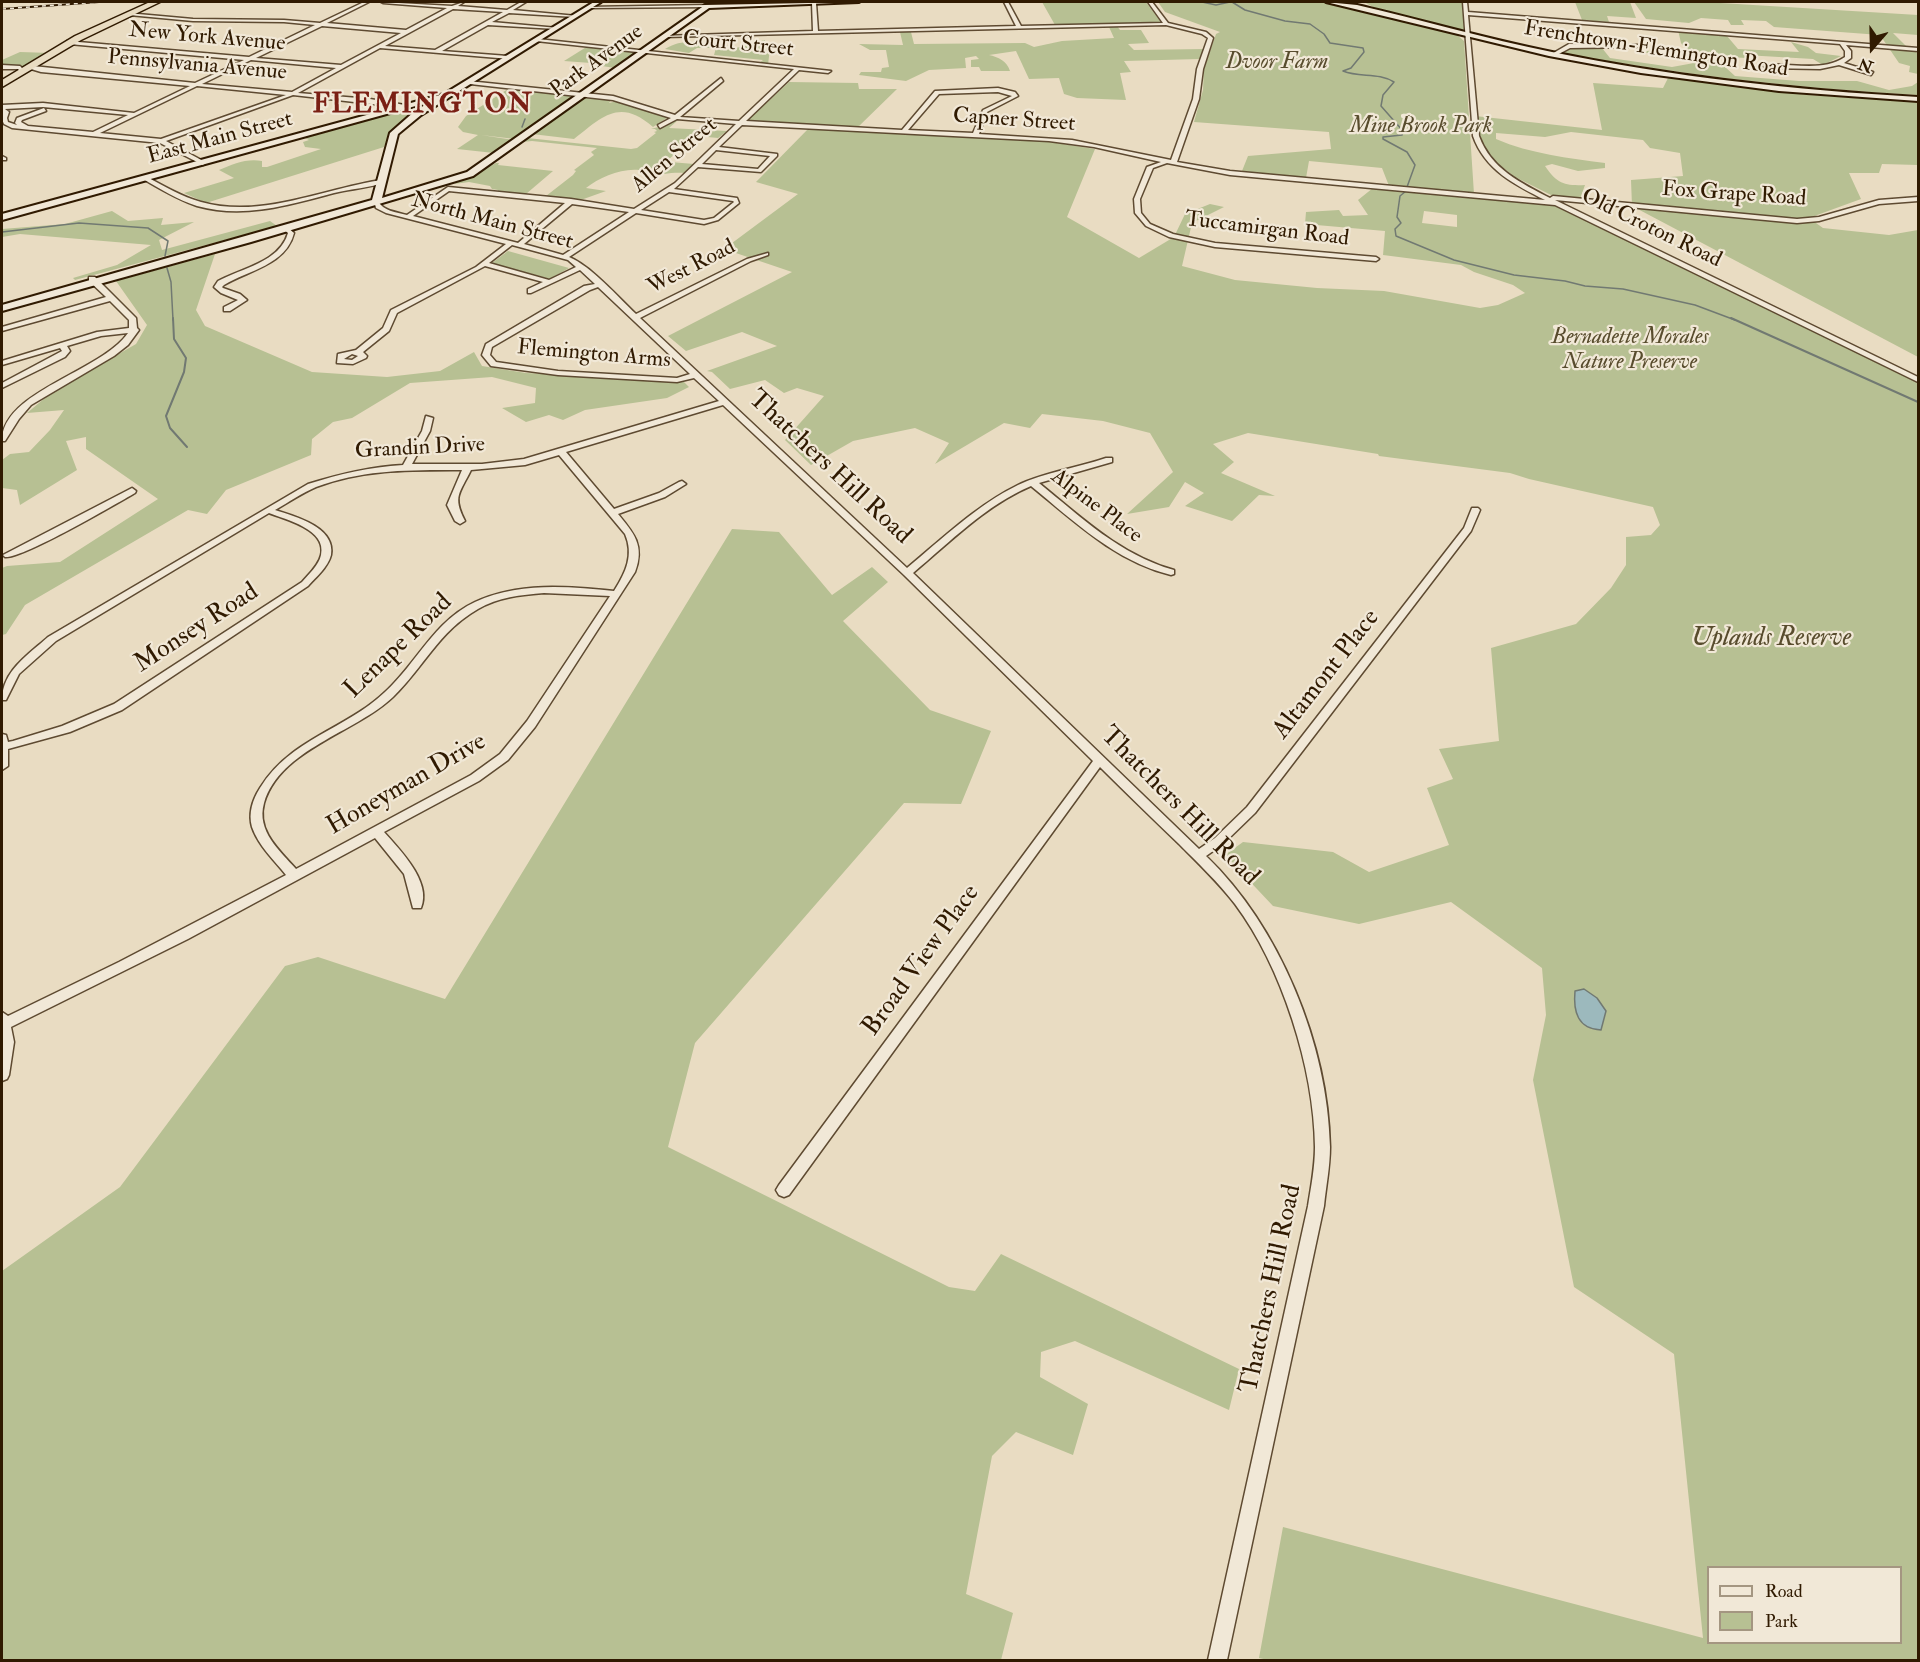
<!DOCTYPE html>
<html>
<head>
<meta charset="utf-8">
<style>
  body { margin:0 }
  #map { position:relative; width:1920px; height:1662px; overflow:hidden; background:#e9dcc2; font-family:"IM FELL Double Pica",serif }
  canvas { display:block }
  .frame { position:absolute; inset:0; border:3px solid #301a01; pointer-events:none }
  .legend { position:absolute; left:1707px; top:1566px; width:195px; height:78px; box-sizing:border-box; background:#f1e8d7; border:2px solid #a49681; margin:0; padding:8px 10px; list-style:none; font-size:18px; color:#301a01 }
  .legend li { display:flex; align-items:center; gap:12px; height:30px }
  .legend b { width:30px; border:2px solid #a49681 }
  .north { position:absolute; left:1842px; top:18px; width:60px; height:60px; -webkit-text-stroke:4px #f1e8d7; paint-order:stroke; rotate:200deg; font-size:16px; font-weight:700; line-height:24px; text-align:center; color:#301a01 }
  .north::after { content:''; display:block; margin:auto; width:21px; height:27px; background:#301a01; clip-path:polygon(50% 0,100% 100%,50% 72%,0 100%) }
</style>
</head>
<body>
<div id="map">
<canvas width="1920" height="1662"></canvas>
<div class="frame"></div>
<ul class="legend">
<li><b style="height:8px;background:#f1e8d7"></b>Road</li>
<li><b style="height:16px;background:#b7c093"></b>Park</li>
</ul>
<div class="north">N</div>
</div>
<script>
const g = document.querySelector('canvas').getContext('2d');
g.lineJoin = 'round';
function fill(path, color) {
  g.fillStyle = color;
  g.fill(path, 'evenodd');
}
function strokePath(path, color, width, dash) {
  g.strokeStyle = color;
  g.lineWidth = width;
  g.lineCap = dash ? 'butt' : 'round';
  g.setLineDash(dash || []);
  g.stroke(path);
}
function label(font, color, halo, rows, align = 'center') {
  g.font = font + ' "IM FELL Double Pica",serif';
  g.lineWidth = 4.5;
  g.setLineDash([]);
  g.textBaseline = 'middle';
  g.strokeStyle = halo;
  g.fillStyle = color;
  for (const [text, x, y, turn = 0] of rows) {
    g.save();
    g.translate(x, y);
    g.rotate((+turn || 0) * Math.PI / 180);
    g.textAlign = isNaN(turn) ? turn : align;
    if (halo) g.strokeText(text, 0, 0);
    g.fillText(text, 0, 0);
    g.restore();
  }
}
fill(new Path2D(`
  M 1042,2 L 1146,2 L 1161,22 L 1055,25 Z
  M 1158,2 L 1323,2 L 1457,35 L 1464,41 L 1474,194 L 1389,186 L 1382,168 L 1309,161 L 1306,178 L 1242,171 L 1248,156 L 1331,149 L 1329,132 L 1194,122 L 1203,90 L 1204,69 L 1216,34 L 1220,32 L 1165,12 Z
  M 1364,2 L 1462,2 L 1464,29 L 1456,30 L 1382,12 Z
  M 1575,2 L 1630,2 L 1636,18 L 1607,16 L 1609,22 L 1582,20 Z
  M 1634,2 L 1704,2 L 1918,15 L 1918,35 L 1893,33 L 1907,47 L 1914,48 L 1918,55 L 1918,74 L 1909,72 L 1910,66 L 1899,63 L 1880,35 L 1774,27 L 1766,21 L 1741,20 L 1744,25 L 1731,25 L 1728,20 L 1701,18 L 1689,23 L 1646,19 Z
  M 1117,26 L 1120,30 L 1141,30 L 1149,43 L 1128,44 L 1134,50 L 1205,49 L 1200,59 L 1124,61 L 1131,72 L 1120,73 L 1126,100 L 1077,98 L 1064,94 L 1059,78 L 1029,79 L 1016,51 L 989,55 C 998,57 1007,61 1010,71 L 981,71 L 979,67 L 971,67 L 971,60 L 979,59 L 976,56 L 965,58 L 966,68 L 929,70 L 906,81 L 859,75 L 861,72 L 881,72 L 882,68 L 889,67 L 886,50 L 870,50 L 859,44 L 903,45 L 900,32 L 911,32 L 914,44 L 1025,43 L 1034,47 L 1062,41 L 1114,38 L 1109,27 Z
  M 1678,30 L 1727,36 L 1738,49 L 1799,52 L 1791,42 L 1808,47 L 1816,53 L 1841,56 L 1823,65 L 1813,59 L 1745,55 L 1746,58 L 1713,56 L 1735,76 L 1799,81 L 1857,81 L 1889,90 L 1912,86 L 1918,82 L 1918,95 C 1798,89 1679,74 1560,53 L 1563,47 L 1602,48 L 1610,58 L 1672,67 L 1694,63 L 1679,54 L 1646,53 L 1647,51 L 1686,50 L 1681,43 Z
  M 765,40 L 765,45 L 770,48 L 768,65 L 758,64 L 763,60 L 714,55 L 716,48 L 697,48 L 689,53 L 665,49 C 675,43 681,42 692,42 L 694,45 L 727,45 L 729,50 Z
  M 588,46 L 639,51 L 615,68 L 602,66 L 611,60 L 599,59 L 591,63 L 564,61 Z
  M 20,52 L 51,53 L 22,71 L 20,68 L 2,67 L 2,60 Z
  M 1668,78 L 1809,95 L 1918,102 L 1918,165 L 1882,164 L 1879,173 L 1849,173 L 1861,199 L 1809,218 L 1823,228 L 1889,235 L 1918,230 L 1918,357 L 1632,206 L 1631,180 L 1683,176 L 1680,153 L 1650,148 L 1643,140 L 1571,132 L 1545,137 L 1496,133 L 1496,139 C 1531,154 1568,158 1605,163 L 1605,168 L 1578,171 L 1552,164 L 1545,166 C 1557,183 1563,186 1585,185 L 1580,199 L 1553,196 L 1515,177 L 1480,150 L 1475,116 L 1602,130 L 1593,83 L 1663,88 Z
  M 789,82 L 858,83 L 859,89 L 897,89 L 857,128 L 747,121 Z
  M 511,87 L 577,96 L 515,139 L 481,135 L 514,140 L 494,153 L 457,149 L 478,135 L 463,132 L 458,127 L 466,116 Z
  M 587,96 L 611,100 L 609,103 L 617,101 L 667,118 L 653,127 C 620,98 603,116 574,139 L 532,134 Z
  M 400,112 L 410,114 L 390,131 L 384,147 L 206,203 L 184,193 L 234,178 L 219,170 C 233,164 247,158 262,161 L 262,167 L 267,167 L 321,149 L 305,147 L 303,142 L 309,140 L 303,137 Z
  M 670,121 L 677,121 L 669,128 L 727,131 L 718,138 L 697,136 L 669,159 L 670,162 L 694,164 L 684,173 C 669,172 659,176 645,175 L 645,171 C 626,166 601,176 586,188 L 606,191 L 578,201 L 498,193 L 498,190 L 492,189 L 490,186 L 469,182 L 454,184 L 496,163 L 499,163 L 498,165 L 553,171 L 526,194 L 546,196 L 573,175 L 576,171 L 574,170 L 594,155 L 591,152 L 597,148 L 532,141 L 522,142 L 527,138 L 631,149 L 637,148 L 656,133 L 654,132 L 657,131 L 655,129 L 651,129 L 662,126 Z
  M 808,129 L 1043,141 L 1095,149 L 1067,217 L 1139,258 L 1174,237 L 1185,214 L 1210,204 L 1224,207 L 1192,223 L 1182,266 L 1235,280 L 1317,288 L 1384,291 L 1480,308 L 1498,305 L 1525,293 L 1513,285 L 1474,272 L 1461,265 L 1383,255 L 1385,231 L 1305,224 L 1306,212 L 1339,210 L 1343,216 L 1368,215 L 1358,200 L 1373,188 L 1455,195 L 1543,199 L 1918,383 L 1918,1660 L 1268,1660 L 1259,1658 L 1283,1527 L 1703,1638 L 1674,1354 L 1574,1287 L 1533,1080 L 1546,1015 L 1542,968 L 1451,902 L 1359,924 L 1273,906 L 1225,855 L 1243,842 L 1333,852 L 1369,872 L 1449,845 L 1427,788 L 1453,779 L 1439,749 L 1499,741 L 1491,648 L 1576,624 L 1611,588 L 1626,565 L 1626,537 L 1651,535 L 1660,525 L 1653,507 L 1529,479 L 1510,473 L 1379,456 L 1378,454 L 1248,433 L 1213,444 L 1234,462 L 1221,473 L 1275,496 L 1259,495 L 1232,521 L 1185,506 L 1204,493 L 1185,482 L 1169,507 L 1127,514 L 1173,472 L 1150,433 L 1103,421 L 1042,414 L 1030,428 L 1004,423 L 935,464 L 949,443 L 915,428 L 853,441 L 811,465 L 785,440 L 824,396 L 797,388 L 784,393 L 765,380 L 730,389 L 712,372 L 707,371 L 777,346 L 742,332 L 686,351 L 668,336 L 792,272 L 724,249 L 798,194 L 756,182 ZM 1424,211 L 1457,215 L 1457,227 L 1422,223 ZM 1708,1568 L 1900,1568 L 1900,1642 L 1708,1642 Z
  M 112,211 L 128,221 L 163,218 L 161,225 L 194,222 L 159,240 L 162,250 L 270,221 L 277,226 L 75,280 L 73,278 L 117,265 L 151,245 L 20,234 L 2,237 L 2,229 L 65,224 Z
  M 508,251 L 569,268 L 550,279 L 492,263 Z
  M 215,254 L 196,310 L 205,326 L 312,372 L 387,377 L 440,371 L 474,352 L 482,366 L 526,373 L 682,380 L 689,387 L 667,398 L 585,410 L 563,420 L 549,415 L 526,422 L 502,408 L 535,403 L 536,388 L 492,377 L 410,383 L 352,418 L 333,422 L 312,439 L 311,455 L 226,490 L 207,514 L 188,510 L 25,605 L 6,634 L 2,635 L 2,568 L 7,566 L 60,562 L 158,499 L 86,449 L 86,437 L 66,441 L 77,470 L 20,505 L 17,490 L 2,488 L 2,460 L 10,454 L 29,452 L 50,430 L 64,410 L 27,413 L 51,393 L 136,344 L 147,325 L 116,281 Z
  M 732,529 L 779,532 L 832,595 L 872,567 L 888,582 L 843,621 L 930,710 L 991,731 L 961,804 L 904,803 L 695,1043 L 668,1147 L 949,1287 L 975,1291 L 1001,1254 L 1239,1369 L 1229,1410 L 1075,1341 L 1041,1352 L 1040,1377 L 1088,1404 L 1073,1455 L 1016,1432 L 992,1456 L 966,1594 L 1013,1613 L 1001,1660 L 2,1660 L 2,1271 L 120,1187 L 285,966 L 318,957 L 445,999 Z`), '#b7c093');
const water = new Path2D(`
  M 1584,989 L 1597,998 L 1606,1011 L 1601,1030 C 1578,1029 1573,1012 1575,991 Z`);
fill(water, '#9cb9bd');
strokePath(water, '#717972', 1.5);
strokePath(new Path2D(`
  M 1202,2 L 1216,5 L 1230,2
  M 1232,2 L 1245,10 L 1285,21 L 1310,24 L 1324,34 L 1330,43 L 1363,48 L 1364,52 L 1351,68 L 1343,71 C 1360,78 1378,72 1394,82 L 1383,95 L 1381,106 L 1403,131 L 1402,135 L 1383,137 L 1383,139 L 1407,152 L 1415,165 L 1407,187
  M 1376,2 L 1382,2
  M 522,127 L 525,119
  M 1406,191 L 1400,196 L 1397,217 L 1401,223 L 1395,229 L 1396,236 L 1454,260 L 1514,275 L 1565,281 L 1585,286 L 1623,289 L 1695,305 L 1735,320
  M 2,232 L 79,223 L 148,228 L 168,241 L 165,256
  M 167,268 L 171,282 L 173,320`), '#717972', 1.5);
strokePath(new Path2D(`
  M 173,318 L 174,339 L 186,358 L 184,372 L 166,416 L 170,428 L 187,447
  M 1731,318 L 1918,402`), '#717972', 2);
const street = new Path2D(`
  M 364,2 L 369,2 L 327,23 L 406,30 L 447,8 L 383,3 L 381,2 L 452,6 L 464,2 L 458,6 L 507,10 L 521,2 L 526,2 L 513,10 L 577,16 L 575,17 L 509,13 L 492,22 L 558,28 L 556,29 L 488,25 L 442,51 L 508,56 L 510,59 L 380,48 L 298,93 L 370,99 L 405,105 L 407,108 L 293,95 L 166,141 L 205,162 L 203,165 L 160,143 L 12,128 L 4,124 C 1,118 2,112 2,105 L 43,103 L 134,113 L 190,86 L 41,72 L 31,69 L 33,66 L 195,83 L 244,60 L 69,44 L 67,41 L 249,57 L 315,25 L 284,22 L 193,21 L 129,15 L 127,13 L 193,19 L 284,20 L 320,23 ZM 453,9 L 503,12 L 435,50 L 385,46 ZM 322,26 L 401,33 L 341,65 L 256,58 ZM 251,60 L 336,68 L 292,92 L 202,84 ZM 197,86 L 286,95 L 161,139 L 100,133 ZM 43,107 L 128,115 L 93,132 L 28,126 L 21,122 L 22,120 L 46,111 L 44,108 L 17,118 L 15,123 L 17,125 L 8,122 L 7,118 L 9,112 L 5,109 Z
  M 814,2 L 816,3 L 818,31 L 1016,26 L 1004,2 L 1008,2 L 1021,26 L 1163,23 L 1148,2 L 1152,2 L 1168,23 L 1206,32 L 1213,38 L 1203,69 L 1199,99 L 1177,162 L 1230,171 L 1545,200 C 1515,185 1485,170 1473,136 L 1463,2 L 1467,2 L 1468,12 L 1918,48 L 1918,51 L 1846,45 L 1851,51 L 1851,58 L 1844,63 L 1873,72 L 1871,75 L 1839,65 L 1820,69 L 1765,68 L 1763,65 C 1790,62 1821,73 1845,57 L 1845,51 L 1840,44 L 1468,15 L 1479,136 C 1491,169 1521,183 1550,198 L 1553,196 L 1797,219 L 1819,217 L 1879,200 L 1918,197 L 1918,201 L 1879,204 L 1819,221 L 1797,223 L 1555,200 L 1918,377 L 1918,382 L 1555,205 L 1230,175 L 1167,163 L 1153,168 L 1140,199 L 1141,213 L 1150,224 L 1173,234 L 1215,243 L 1376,257 L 1379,259 L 1376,261 L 1215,247 L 1169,237 L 1146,226 L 1135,213 L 1134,199 L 1147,167 L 1161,162 L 1094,147 L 1049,141 L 742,125 L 719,147 L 777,154 L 777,156 L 761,172 L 698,167 L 674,189 L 737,198 L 739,203 L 718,220 L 704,224 L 636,213 L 569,257 C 591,266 618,297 636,314 L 747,259 L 768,253 L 768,255 L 751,261 L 640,318 L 907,568 C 942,539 977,505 1018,485 C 1045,472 1077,468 1106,458 L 1112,458 L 1112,462 L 1039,483 C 1081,517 1120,555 1174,570 L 1174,574 L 1171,575 C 1115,561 1075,522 1031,486 C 986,505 950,542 913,573 L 1199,849 L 1215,838 L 1247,807 L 1464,528 L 1472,508 L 1478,508 L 1480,510 L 1471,531 L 1255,813 L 1223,844 L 1206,856 C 1280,927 1328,1045 1330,1147 C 1330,1167 1326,1186 1324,1206 L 1227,1660 L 1208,1660 L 1308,1206 C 1311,1187 1315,1167 1315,1147 C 1314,1068 1282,967 1235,904 C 1218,882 1198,863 1179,844 C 1152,818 1126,793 1100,767 L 789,1195 L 784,1197 L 779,1195 L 776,1190 L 779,1185 L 1093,761 L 904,575 L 723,405 L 566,452 L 614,509 L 659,493 L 679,482 L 682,481 L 686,484 L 665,497 L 618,514 C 634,533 645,546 635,572 L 535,727 L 508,760 L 479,781 L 384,832 C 400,850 432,882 421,908 L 413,908 L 404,874 L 375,838 L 188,939 L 11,1027 L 14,1042 L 9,1075 L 7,1079 L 2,1081 L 2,1012 L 8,1016 L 119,962 L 286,875 C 274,860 258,845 252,827 C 248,813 253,799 260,788 C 291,738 345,730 385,692 C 417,663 434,621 475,602 C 518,582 567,586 614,591 C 626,572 634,555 625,534 L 559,455 L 525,465 L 471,470 C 460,493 452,496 465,521 L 460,524 L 455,521 L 447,505 L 462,470 C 412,470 364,469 316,487 C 302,493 289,502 275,510 C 294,516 336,527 331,555 C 328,567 316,577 308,586 L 122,710 L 70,732 L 8,749 L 8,766 L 2,770 L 2,734 L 6,735 L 8,742 L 13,741 L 62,726 L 114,704 L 302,582 C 309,574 319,565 321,555 C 327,529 286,520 269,513 L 56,641 L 19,674 L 6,700 L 2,700 C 2,671 28,655 48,637 L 308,484 C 340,474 369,467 403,465 L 422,431 L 426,416 L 433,418 L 430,431 L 412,464 L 482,464 L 524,459 L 719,401 L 694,378 L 677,382 L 558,375 L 491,366 L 482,355 L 486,344 L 584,286 L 595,284 L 580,270 L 531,293 L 528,293 L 528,289 L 543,282 L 485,266 L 397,313 L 389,331 L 363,352 L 367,356 L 366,358 L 353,364 L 337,363 L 338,354 L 356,350 L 383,328 L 391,310 L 476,267 L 506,244 L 386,213 L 376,208 L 374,201 L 378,201 C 383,211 396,212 407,215 L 448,187 L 571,199 L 634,209 L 675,183 L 736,124 L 677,119 L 660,128 L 658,125 L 671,118 L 613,100 L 470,84 L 468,81 L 613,96 L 675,115 L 721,78 L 723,81 L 680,117 L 739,121 L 794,69 L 536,41 L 538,39 L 831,71 L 828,73 L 799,70 L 746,121 L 902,130 L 935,91 L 998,88 L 1015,92 L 1018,96 L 987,112 L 979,134 L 1072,140 L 1171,160 L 1193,99 L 1197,69 L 1208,38 L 1202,34 L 1166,25 L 664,37 L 662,36 L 813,31 L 812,3 ZM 998,92 L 1012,96 L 983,110 L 973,133 L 908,130 L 939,94 ZM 716,150 L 770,156 L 758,169 L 702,164 ZM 449,191 L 565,203 L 518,243 L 413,216 ZM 669,192 L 733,201 L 734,202 L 714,218 L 704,220 L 641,210 ZM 572,204 L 629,212 L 563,255 L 524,244 ZM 512,245 L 568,260 L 576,267 L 549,280 L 489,263 ZM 598,287 L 690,374 L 677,378 L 558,371 L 496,362 L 490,355 L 492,347 L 590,290 ZM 352,354 L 358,356 L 352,360 L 344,359 ZM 544,593 L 610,596 L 527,721 L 500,754 L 471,775 L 296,869 C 280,851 256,831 264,803 C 280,749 355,733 393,697 C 424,667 438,632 478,609 C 498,597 521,595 544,593 Z
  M 707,5 L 709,7 L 586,8 L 588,7 Z
  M 1569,44 L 1638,45 L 1641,47 L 1570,48 L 1555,56 L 1550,55 Z
  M 2,65 L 20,66 L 25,71 L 22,73 L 18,69 L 2,69 Z
  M 2,156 L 6,158 L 6,160 L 2,160 Z
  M 143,177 L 147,177 C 164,186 182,197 201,202 C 261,219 322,189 381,180 L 384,182 C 372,188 349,189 334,193 C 289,205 244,219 197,206 C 178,200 160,189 143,179 Z
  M 283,227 L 287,227 L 294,233 C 286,265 249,270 224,285 L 222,287 L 223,288 L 240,294 L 247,300 L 230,311 L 224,311 L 224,307 L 238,300 L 221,293 L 214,287 L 218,281 C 242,268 280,262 288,233 L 283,229 Z
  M 89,277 L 95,277 L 136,318 L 137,328 L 139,330 L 128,345 L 114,356 L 31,405 L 19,419 L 5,441 L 2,441 C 2,391 101,372 128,333 L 101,336 L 67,346 L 70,351 L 65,357 L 2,388 L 2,383 L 62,351 L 60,348 L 2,365 L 2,361 L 97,332 L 129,328 L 129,320 L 110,301 L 2,331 L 2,327 L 106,297 L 89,281 Z
  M 132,488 L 136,491 L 135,493 C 114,505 22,559 5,557 L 3,555 Z`);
const secondary = new Path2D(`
  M 594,2 L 601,2 L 421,115 L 398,134 L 382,198 L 467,172 L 705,5 L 859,2 L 709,8 L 473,176 L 251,242 L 2,311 L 2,305 L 372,200 L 390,133 L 415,111 L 430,102 L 2,220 L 2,214 L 444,94 Z
  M 1326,2 L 1357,5 C 1422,20 1486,39 1552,52 C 1673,77 1795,90 1918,97 L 1918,101 L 1779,91 L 1641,73 L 1549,56 Z`);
const highway = new Path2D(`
  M 150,2 L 160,2 L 81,40 L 2,87 L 2,80 L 75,36 Z`);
strokePath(street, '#5e4a31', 3);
strokePath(secondary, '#301a01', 4);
strokePath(highway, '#301a01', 3);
fill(street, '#f1e8d7');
fill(secondary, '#f1e8d7');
fill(highway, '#e9dcc2');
const rail = new Path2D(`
  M 2,9 L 99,2`);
strokePath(rail, '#301a01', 2);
strokePath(rail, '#f1e8d7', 1.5, [4]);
label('22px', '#301a01', '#f1e8d7', [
  ["New York Avenue",207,38,5],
  ["Court Street",738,45,6],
  ["Frenchtown-Flemington Road",1656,50,9],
  ["Park Avenue",597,62,-36],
  ["Pennsylvania Avenue",197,66,5],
  ["Capner Street",1014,121,4],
  ["East Main Street",220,139,-15],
  ["Allen Street",675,156,-40],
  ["Fox Grape Road",1734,195,4],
  ["North Main Street",492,222,15],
  ["Old Croton Road",1651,229,26],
  ["Tuccamirgan Road",1267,230,7],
  ["West Road",692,268,-27],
  ["Flemington Arms",594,355,5],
  ["Grandin Drive",420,449,-3],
  ["Alpine Place",1096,507,37]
]);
label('italic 22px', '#584c2d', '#f1e8d7', [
  ["Dvoor Farm",1277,63],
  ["Mine Brook Park",1421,127],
  ["Bernadette Morales",1630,338],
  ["Nature Preserve",1630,363]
]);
label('26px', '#301a01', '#f1e8d7', [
  ["Thatchers Hill Road",829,468,43],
  ["Monsey Road",197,629,-33],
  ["Lenape Road",399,647,-44],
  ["Altamont Place",1327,675,-52],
  ["Honeyman Drive",407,785,-30],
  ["Thatchers Hill Road",1179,807,45],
  ["Broad View Place",922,961,-54],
  ["Thatchers Hill Road",1272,1289,-78]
]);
label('italic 26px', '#584c2d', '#f1e8d7', [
  ["Uplands Reserve",1771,639]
]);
g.letterSpacing = '1.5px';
label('bold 27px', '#7a1f14', '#f1e8d7', [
  ["FLEMINGTON",423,106]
]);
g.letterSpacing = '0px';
</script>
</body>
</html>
